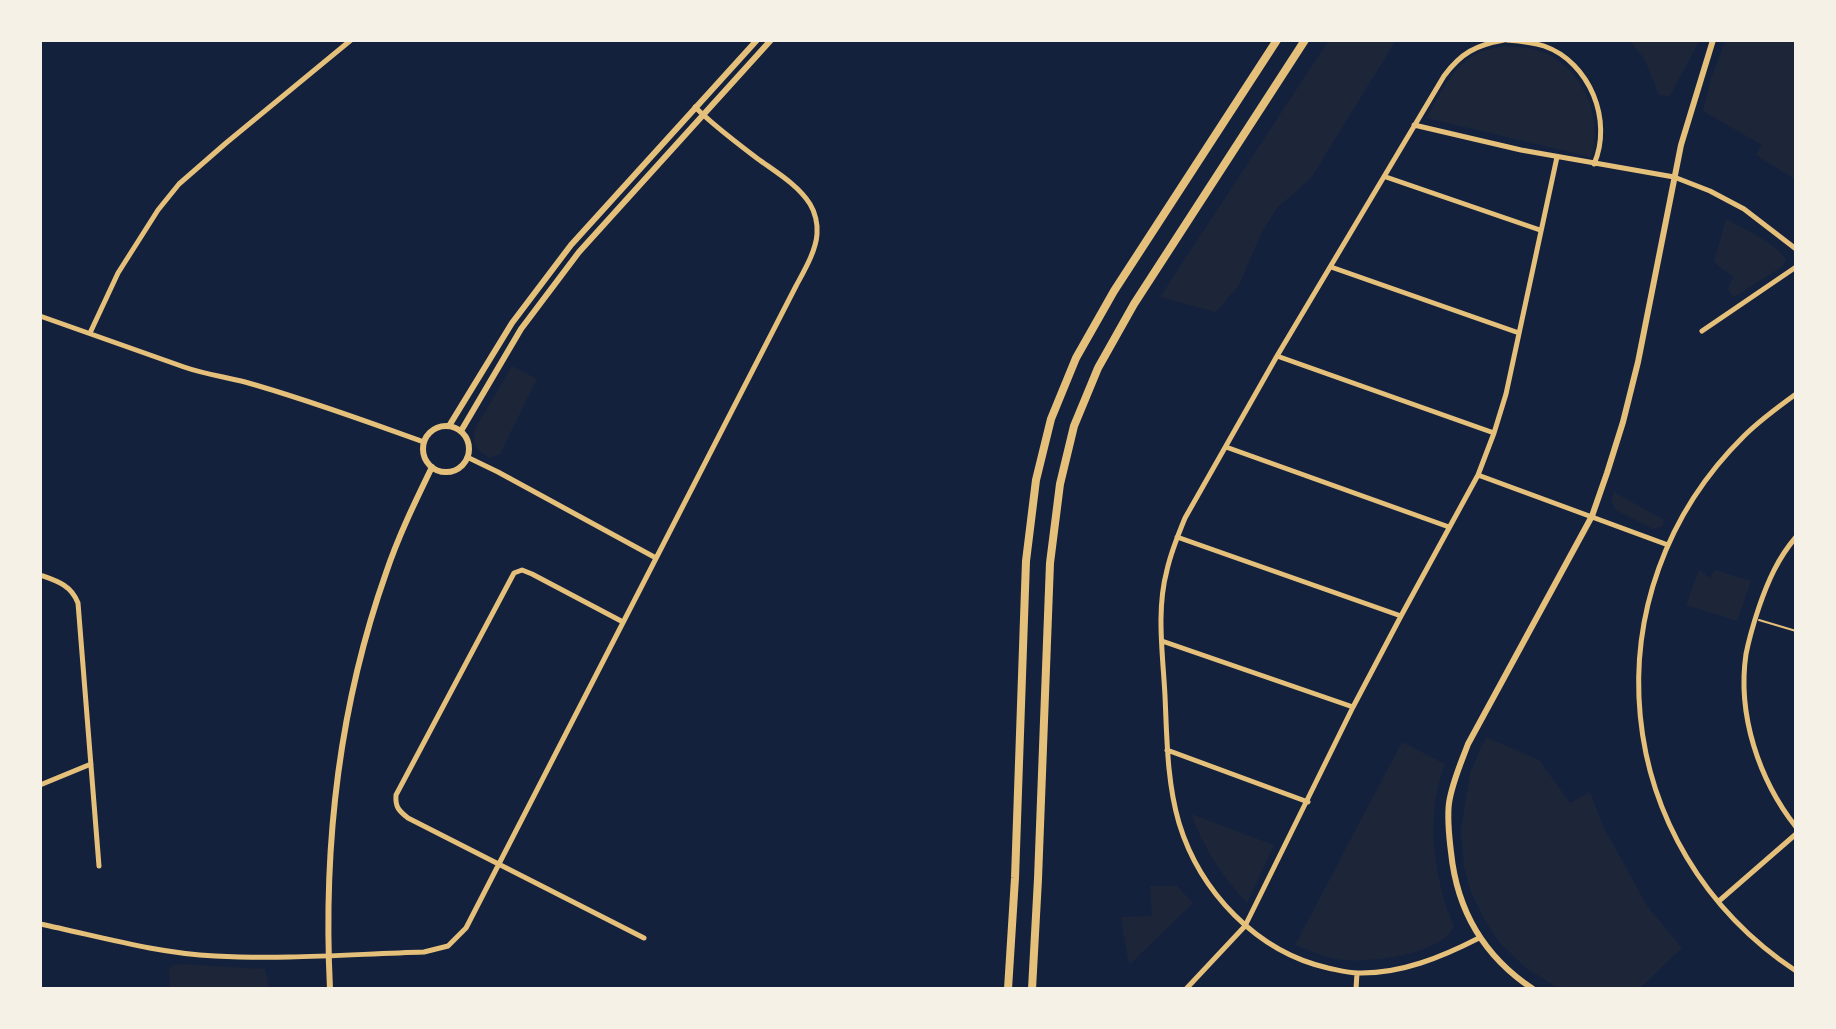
<!DOCTYPE html>
<html>
<head>
<meta charset="utf-8">
<style>
  body { margin:0 }
  #map { position:relative; width:1836px; height:1029px; overflow:hidden; background:#14213d; font-family:Quicksand,sans-serif }
  canvas { display:block }
  .frame { position:absolute; inset:0; border:42px solid #f6f1e7; pointer-events:none }
</style>
</head>
<body>
<div id="map">
<canvas width="1836" height="1029"></canvas>
<div class="frame"></div>
</div>
<script>
const g = document.querySelector('canvas').getContext('2d');
g.lineJoin = 'round';
function fill(path, color) {
  g.fillStyle = color;
  g.fill(path, 'evenodd');
}
function strokePath(path, color, width, dash) {
  g.strokeStyle = color;
  g.lineWidth = width;
  g.lineCap = dash ? 'butt' : 'round';
  g.setLineDash(dash || []);
  g.stroke(path);
}
fill(new Path2D(`
  M 1329,40 L 1396,40 L 1311,178 L 1277,208 L 1261,234 L 1239,285 L 1216,312 L 1160,297 Z
  M 1629,40 L 1700,40 L 1670,96 L 1659,95 L 1645,60 Z
  M 1726,40 L 1796,40 L 1796,180 L 1756,155 L 1762,145 L 1703,111 L 1711,78 Z
  M 1506,46 C 1518,47 1531,48 1543,52 C 1582,68 1604,117 1591,157 L 1426,118 C 1441,93 1456,58 1486,50 C 1492,48 1499,47 1506,46 Z
  M 1726,219 C 1746,230 1772,241 1786,259 L 1783,266 L 1734,297 L 1728,290 L 1733,277 L 1714,262 Z
  M 512,366 L 537,379 L 500,454 L 490,458 C 476,450 472,445 475,429 Z
  M 1614,492 L 1664,520 L 1663,526 L 1653,529 L 1616,510 L 1611,501 Z
  M 1699,570 L 1710,578 L 1715,570 L 1751,581 L 1737,621 L 1686,605 Z
  M 1486,737 L 1539,760 L 1570,803 L 1590,792 L 1603,826 L 1647,906 L 1682,948 L 1639,989 L 1558,988 L 1526,968 L 1499,942 L 1483,917 L 1471,892 L 1464,867 L 1461,830 L 1470,773 Z
  M 1402,742 L 1445,764 C 1427,810 1432,862 1447,909 C 1449,915 1452,920 1454,927 C 1441,954 1371,963 1343,960 C 1326,958 1311,951 1295,945 Z
  M 1191,814 L 1274,845 L 1247,903 C 1222,876 1204,848 1191,814 Z
  M 1150,886 L 1177,886 L 1193,903 L 1129,965 L 1121,917 L 1152,916 Z
  M 176,964 L 265,969 L 267,977 L 268,989 L 170,989 L 169,968 Z`), '#1d2539');
strokePath(new Path2D(`
  M 1759,620 L 1796,631`), '#e5c07b', 2);
strokePath(new Path2D(`
  M 1507,40 C 1520,41 1532,42 1544,46 C 1590,62 1613,121 1594,164
  M 1414,125 L 1521,150 L 1674,177 L 1710,191 L 1744,209 L 1796,249
  M 1386,177 L 1540,230
  M 1331,267 L 1519,333
  M 40,316 L 184,367 C 204,374 225,377 245,382 C 306,399 365,421 424,442
  M 1702,331 L 1796,267
  M 90,333 L 118,273 L 158,210 L 179,184 L 226,143 L 351,40
  M 1277,356 L 1494,433
  M 1796,394 C 1778,407 1760,420 1744,436 C 1585,593 1609,847 1796,971
  M 1226,447 L 1449,527
  M 467,457 L 498,472 L 656,558
  M 1478,475 L 1668,545
  M 1177,537 L 1401,616
  M 1796,537 C 1778,558 1768,581 1759,607 C 1754,622 1749,639 1746,654 C 1737,715 1759,780 1796,827
  M 40,575 C 57,581 71,585 78,603 L 99,866
  M 623,622 L 532,574 L 522,570 L 514,573 L 396,795 C 395,807 399,811 408,818 L 644,938
  M 1162,641 L 1353,707
  M 1167,750 L 1308,802
  M 40,785 L 91,764
  M 1719,901 L 1796,834
  M 40,924 C 98,936 155,953 215,956 C 284,960 354,954 424,952 L 448,946 L 466,928 L 796,286 C 804,271 816,251 817,234 C 818,224 815,212 810,204 C 798,185 776,172 758,159 C 737,143 714,126 695,107
  M 1479,938 C 1442,957 1401,974 1358,973 C 1348,973 1338,970 1328,968 C 1257,952 1200,892 1179,823 C 1167,782 1167,739 1165,696 C 1163,655 1156,611 1167,570 C 1171,552 1178,535 1185,518 L 1277,356 L 1444,76 C 1461,53 1476,45 1504,40
  M 1186,989 L 1245,926 L 1353,707 L 1401,616 L 1478,475 L 1494,433 L 1506,394 L 1557,157
  M 1356,989 L 1357,973`), '#e5c07b', 5);
strokePath(new Path2D(`
  M 449,426 L 512,323 L 571,245 L 757,40
  M423 449a23 23 0 1 1 46 0a23 23 0 1 1-46 0Z
  M 461,431 L 521,329 L 579,252 L 771,40
  M 330,989 C 323,849 339,706 386,573 C 398,537 415,502 432,467
  M 1533,989 C 1483,956 1457,911 1451,852 C 1449,836 1447,819 1449,803 C 1452,783 1461,763 1468,744 L 1592,516 L 1607,473 L 1623,422 L 1638,362 L 1681,145 L 1713,40`), '#e5c07b', 6);
strokePath(new Path2D(`
  M 1008,989 L 1015,878 L 1026,561 L 1036,480 L 1051,419 L 1076,358 L 1114,291 L 1277,40
  M 1032,989 L 1038,879 L 1050,563 L 1060,484 L 1074,426 L 1098,368 L 1134,304 L 1305,40`), '#e5c07b', 8);
</script>
</body>
</html>
